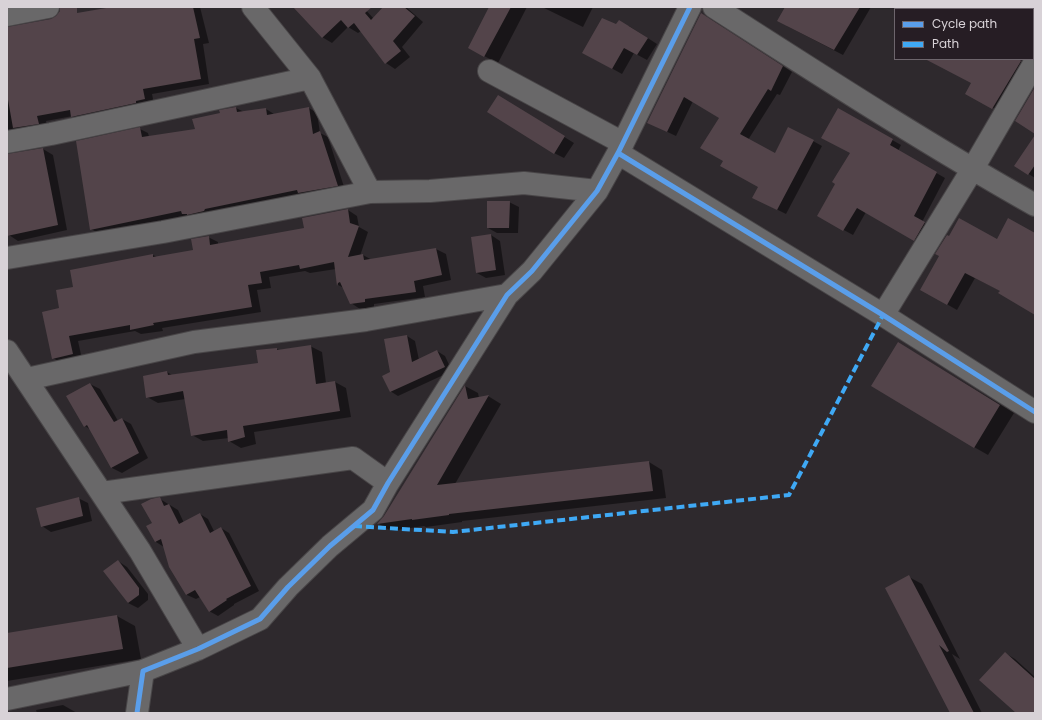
<!DOCTYPE html>
<html>
<head>
<meta charset="utf-8">
<style>
  body { margin:0 }
  #map { position:relative; width:1042px; height:720px; overflow:hidden; background:#2e292d; font-family:Poppins,sans-serif }
  canvas { display:block }
  .frame { position:absolute; inset:0; border:8px solid #d8d2d7; pointer-events:none }
  .legend { position:absolute; left:894px; top:8px; width:140px; height:52px; box-sizing:border-box; background:#261d24; border:1px solid #6d656c; margin:0; padding:5px 7px; list-style:none; font-size:12px; color:#d8d2d7 }
  .legend li { display:flex; align-items:center; gap:8px; height:20px }
  .legend b { width:20px; border:1px solid #6d656c }
</style>
</head>
<body>
<div id="map">
<canvas width="1042" height="720"></canvas>
<div class="frame"></div>
<ul class="legend">
<li><b style="height:5px;background:#5a9eea"></b>Cycle path</li>
<li><b style="height:5px;background:#3fa9f5"></b>Path</li>
</ul>
</div>
<script>
const g = document.querySelector('canvas').getContext('2d');
g.lineJoin = 'round';
function fill(path, color) {
  g.fillStyle = color;
  g.fill(path, 'evenodd');
}
function strokePath(path, color, width, dash) {
  g.strokeStyle = color;
  g.lineWidth = width;
  g.lineCap = dash ? 'butt' : 'round';
  g.setLineDash(dash || []);
  g.stroke(path);
}
fill(new Path2D(`
  M 119,7 L 200,7 L 209,43 L 203,44 L 209,84 L 152,94 L 154,104 L 82,122 L 73,116 L 46,121 L 48,129 L 7,139 L 7,41 Z
  M 295,7 L 363,7 L 374,19 L 384,7 L 406,7 L 423,22 L 402,47 L 410,57 L 395,69 L 386,63 L 361,31 L 358,33 L 348,27 L 332,43 L 322,37 Z
  M 490,7 L 527,7 L 498,63 L 482,55 Z
  M 542,7 L 593,7 L 583,27 Z
  M 786,7 L 871,7 L 843,55 L 787,26 Z
  M 900,7 L 916,7 L 920,9 L 899,9 Z
  M 948,7 L 989,7 L 988,9 L 947,9 Z
  M 710,19 L 792,72 L 780,95 L 777,94 L 748,140 L 776,155 L 813,141 L 822,146 L 786,214 L 762,202 L 759,186 L 725,161 L 720,118 L 693,101 L 676,136 L 657,127 Z
  M 616,26 L 629,26 L 657,44 L 647,60 L 634,53 L 622,74 L 593,58 Z
  M 953,59 L 1017,59 L 1028,66 L 1003,113 L 975,98 L 972,83 Z
  M 508,102 L 574,143 L 564,158 L 554,153 Z
  M 236,108 L 244,112 L 266,109 L 274,114 L 309,108 L 317,113 L 320,133 L 328,137 L 345,190 L 191,219 L 186,216 L 100,234 L 91,229 L 140,129 L 148,133 L 149,137 L 196,130 L 221,114 L 220,111 Z
  M 838,109 L 901,145 L 898,151 L 945,178 L 922,222 L 934,228 L 923,245 L 866,212 L 853,235 L 818,216 L 836,183 L 851,153 Z
  M 1035,137 L 1035,178 L 1016,166 Z
  M 43,149 L 53,155 L 67,230 L 18,241 L 9,235 L 7,232 L 7,155 Z
  M 509,202 L 519,207 L 518,233 L 497,233 L 488,228 Z
  M 348,210 L 357,216 L 359,227 L 368,232 L 360,256 L 363,255 L 372,260 L 436,249 L 446,254 L 451,280 L 423,286 L 425,297 L 374,304 L 374,307 L 360,309 L 351,303 L 344,288 L 338,285 L 336,269 L 310,273 L 305,271 L 269,277 L 271,288 L 257,290 L 261,312 L 162,328 L 163,331 L 141,334 L 135,331 L 78,341 L 82,359 L 63,364 L 53,358 L 60,309 L 74,288 L 153,255 L 157,257 L 194,251 L 208,237 L 218,242 L 218,244 L 305,229 Z
  M 1035,234 L 1035,314 L 1001,291 L 975,278 L 957,310 L 922,290 L 998,240 Z
  M 491,235 L 500,241 L 505,275 L 486,278 L 477,273 Z
  M 407,336 L 415,341 L 419,360 L 437,351 L 445,356 L 452,371 L 398,396 L 390,391 Z
  M 310,346 L 322,352 L 326,383 L 335,382 L 346,388 L 351,417 L 254,432 L 256,444 L 241,448 L 229,441 L 229,438 L 203,441 L 192,435 L 186,399 L 158,403 L 147,397 L 167,372 L 172,375 L 259,364 L 276,349 L 280,350 Z
  M 912,351 L 1014,413 L 988,455 L 974,447 Z
  M 90,384 L 100,389 L 118,421 L 122,419 L 131,424 L 148,458 L 122,473 L 112,468 L 91,430 L 85,426 L 68,397 Z
  M 465,386 L 478,393 L 479,398 L 488,396 L 501,404 L 455,484 L 649,462 L 662,470 L 666,498 L 462,521 L 462,522 L 426,527 L 424,526 L 391,531 L 379,524 L 385,517 Z
  M 78,498 L 88,503 L 92,521 L 51,532 L 42,526 Z
  M 160,499 L 178,510 L 184,523 L 200,514 L 208,519 L 214,531 L 221,528 L 229,533 L 259,591 L 234,604 L 234,605 L 218,616 L 209,611 L 200,597 L 196,599 L 187,595 L 170,566 L 164,547 L 156,542 L 153,524 Z
  M 118,561 L 127,567 L 148,594 L 148,600 L 138,608 L 128,603 Z
  M 909,577 L 922,584 L 960,659 L 952,654 L 982,713 L 951,713 Z
  M 117,616 L 135,626 L 141,659 L 7,681 L 7,634 Z
  M 1005,653 L 1015,659 L 1035,677 L 1035,713 L 1018,713 Z
  M 63,705 L 77,713 L 37,713 L 36,710 Z`), '#0007');
fill(new Path2D(`
  M 60,7 L 77,7 L 77,13 L 112,7 L 193,7 L 200,38 L 194,39 L 201,79 L 143,89 L 145,99 L 136,101 L 136,103 L 71,117 L 70,110 L 37,116 L 39,124 L 13,128 L 7,94 L 7,27 L 51,19 L 56,16 L 60,11 Z
  M 293,7 L 372,7 L 365,13 L 371,20 L 383,7 L 404,7 L 415,16 L 393,41 L 401,51 L 385,64 L 354,23 L 348,28 L 341,20 L 322,38 Z
  M 489,7 L 511,7 L 484,57 L 468,48 Z
  M 785,7 L 860,7 L 834,50 L 777,21 Z
  M 701,13 L 783,66 L 771,91 L 768,89 L 740,134 L 775,153 L 788,127 L 814,140 L 777,210 L 752,198 L 758,187 L 720,166 L 723,161 L 700,148 L 719,118 L 684,97 L 667,132 L 647,123 Z
  M 602,18 L 616,24 L 619,20 L 648,38 L 637,55 L 624,48 L 612,69 L 582,53 Z
  M 925,59 L 1019,59 L 1021,61 L 992,109 L 965,94 L 971,83 Z
  M 1035,87 L 1035,134 L 1015,121 Z
  M 498,95 L 565,136 L 554,154 L 487,112 Z
  M 236,107 L 237,112 L 266,108 L 267,115 L 309,107 L 313,134 L 320,131 L 338,186 L 298,193 L 297,190 L 205,209 L 204,211 L 187,215 L 187,214 L 182,214 L 181,211 L 90,230 L 76,141 L 140,127 L 142,137 L 195,129 L 192,119 L 220,113 L 219,110 Z
  M 838,108 L 893,139 L 890,145 L 937,172 L 914,216 L 925,222 L 914,241 L 857,208 L 843,231 L 817,216 L 835,184 L 832,182 L 850,153 L 821,138 Z
  M 1035,135 L 1035,165 L 1028,175 L 1014,166 Z
  M 43,148 L 58,225 L 7,236 L 7,154 Z
  M 487,201 L 510,201 L 509,228 L 487,228 Z
  M 348,209 L 350,223 L 359,226 L 348,257 L 363,254 L 364,260 L 436,248 L 442,275 L 414,281 L 416,292 L 365,299 L 365,302 L 350,304 L 340,282 L 338,283 L 337,286 L 334,262 L 300,269 L 299,265 L 260,272 L 262,283 L 248,285 L 252,307 L 153,323 L 154,325 L 130,330 L 130,325 L 69,336 L 73,354 L 52,359 L 42,312 L 59,308 L 56,290 L 73,287 L 70,270 L 153,254 L 153,257 L 193,250 L 191,239 L 209,236 L 210,245 L 304,228 L 302,218 Z
  M 959,218 L 997,239 L 1008,218 L 1035,233 L 1035,315 L 998,293 L 1000,291 L 965,273 L 947,305 L 920,290 L 939,256 L 935,254 L 947,235 L 949,236 Z
  M 491,234 L 496,270 L 476,273 L 471,237 Z
  M 407,335 L 412,362 L 437,350 L 445,367 L 390,392 L 382,376 L 390,372 L 384,339 Z
  M 898,342 L 1000,405 L 974,448 L 871,386 Z
  M 311,345 L 316,384 L 335,381 L 340,411 L 243,426 L 245,437 L 228,442 L 227,430 L 191,436 L 183,391 L 146,398 L 143,376 L 167,371 L 168,375 L 258,363 L 256,350 L 277,348 L 277,350 Z
  M 90,383 L 114,422 L 122,418 L 139,453 L 111,468 L 87,425 L 84,427 L 66,396 Z
  M 465,385 L 468,399 L 489,395 L 437,485 L 649,461 L 653,491 L 449,514 L 449,515 L 412,520 L 412,519 L 377,524 L 384,516 Z
  M 79,497 L 83,516 L 41,527 L 36,508 Z
  M 160,497 L 164,506 L 169,504 L 179,524 L 200,513 L 210,533 L 221,527 L 251,586 L 226,599 L 227,600 L 209,612 L 195,590 L 186,595 L 169,567 L 161,539 L 155,542 L 146,526 L 152,523 L 141,504 L 151,499 Z
  M 118,560 L 139,588 L 139,595 L 128,603 L 103,571 Z
  M 909,575 L 949,651 L 947,652 L 939,645 L 974,713 L 950,713 L 885,588 Z
  M 117,615 L 123,649 L 7,668 L 7,633 Z
  M 1005,652 L 1035,679 L 1035,713 L 1016,713 L 979,680 Z`), '#53444a');
const minor = new Path2D(`
  M 253,7 L 310,78 L 370,192 L 430,191 L 524,183 L 597,191
  M 714,7 C 820,75 925,143 1035,205
  M 7,15 L 48,7
  M 489,71 L 623,143
  M 7,142 L 51,134 L 310,78
  M 618,153 L 883,315 L 1035,412
  M 7,258 L 163,232 L 370,192
  M 883,315 L 972,170 L 1035,62
  M 7,351 L 140,551 L 198,649
  M 27,379 L 194,342 L 366,320 L 507,295
  M 102,493 L 353,458 L 388,483
  M 7,699 L 143,671
  M 137,713 L 143,671 L 198,649 L 260,619 L 288,587 L 330,546 L 373,510 L 388,483 L 507,295 L 532,271 L 597,191 L 618,153 L 690,7`);
strokePath(minor, '#484547', 24);
strokePath(minor, '#696869', 22);
strokePath(new Path2D(`
  M 354,526 L 453,532 L 789,495 L 883,315`), '#3fa9f5', 4, [8, 4]);
strokePath(new Path2D(`
  M 618,153 L 883,315 L 1035,412
  M 137,713 L 143,671 L 198,649 L 260,619 L 288,587 L 330,546 L 373,510 L 388,483 L 507,295 L 532,271 L 597,191 L 618,153 L 690,7`), '#5a9eea', 5);
</script>
</body>
</html>
